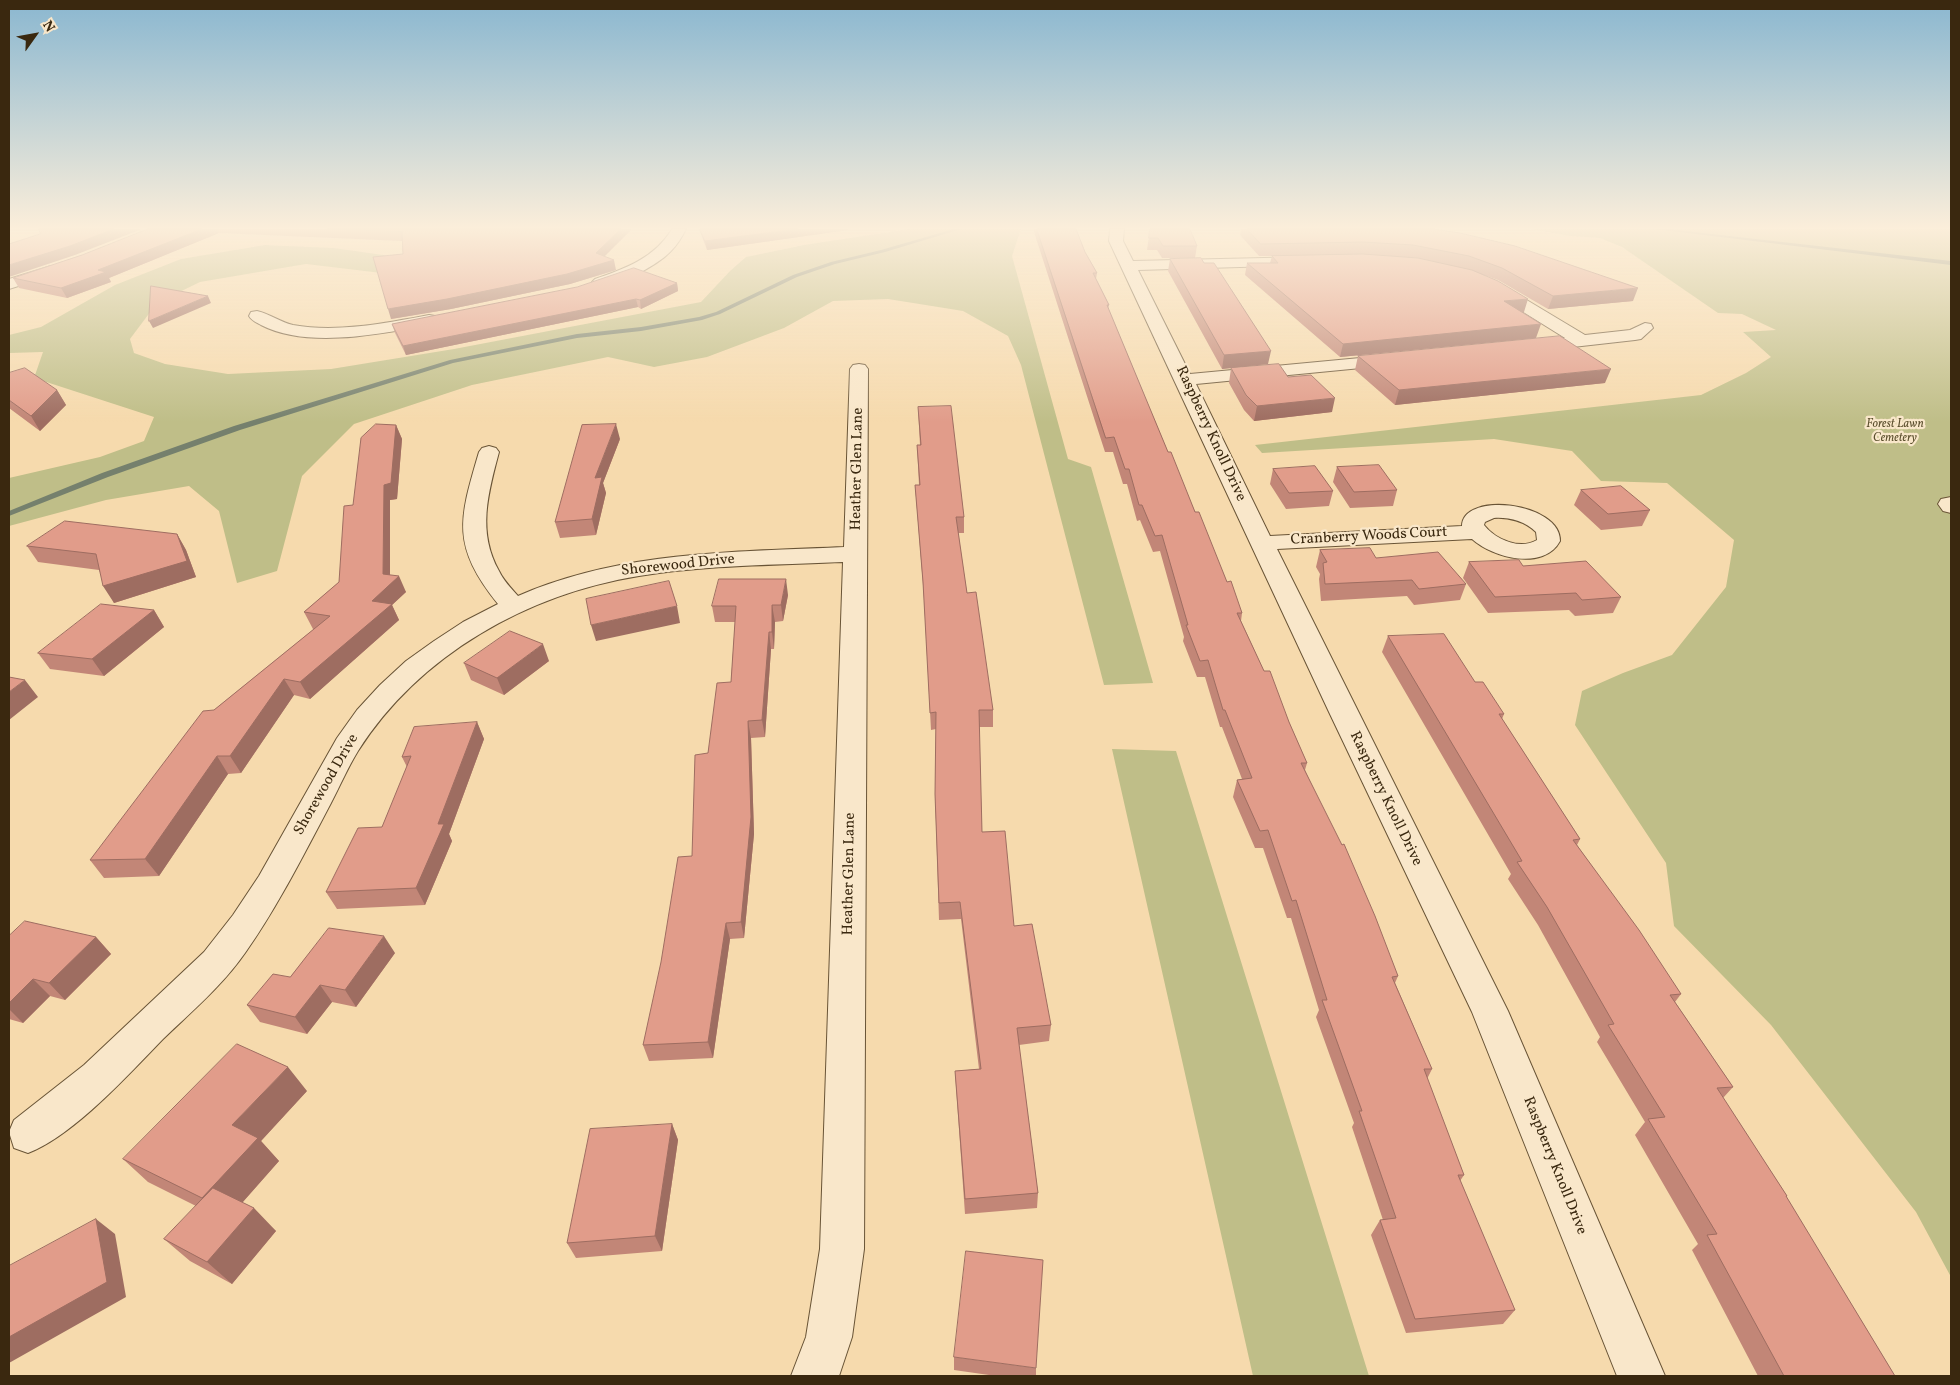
<!DOCTYPE html>
<html>
<head>
<meta charset="utf-8">
<style>
  body { margin:0 }
  #map { position:relative; width:1960px; height:1385px; overflow:hidden; background:#f6daad; font-family:Vollkorn,serif }
  canvas { display:block }
  .frame { position:absolute; inset:0; border:10px solid #3a280f; pointer-events:none }
  .north { position:absolute; left:10px; top:10px; width:50px; height:50px; -webkit-text-stroke:4px #f9e7ca; paint-order:stroke; rotate:58deg; font-size:14px; font-weight:700; line-height:20px; text-align:center; color:#3a280f }
  .north::after { content:''; display:block; margin:auto; width:18px; height:22px; background:#3a280f; clip-path:polygon(50% 0,100% 100%,50% 72%,0 100%) }
</style>
</head>
<body>
<div id="map">
<canvas width="1960" height="1385"></canvas>
<div class="frame"></div>
<div class="north">N</div>
</div>
<script>
const g = document.querySelector('canvas').getContext('2d');
g.lineJoin = 'round';
function fill(path, color) {
  g.fillStyle = color;
  g.fill(path, 'evenodd');
}
function strokePath(path, color, width, dash) {
  g.strokeStyle = color;
  g.lineWidth = width;
  g.lineCap = dash ? 'butt' : 'round';
  g.setLineDash(dash || []);
  g.stroke(path);
}
function label(font, color, halo, rows, align = 'center') {
  g.font = font + ' Vollkorn,serif';
  g.lineWidth = 4.5;
  g.setLineDash([]);
  g.textBaseline = 'middle';
  g.strokeStyle = halo;
  g.fillStyle = color;
  for (const [text, x, y, turn = 0] of rows) {
    g.save();
    g.translate(x, y);
    g.rotate((+turn || 0) * Math.PI / 180);
    g.textAlign = isNaN(turn) ? turn : align;
    if (halo) g.strokeText(text, 0, 0);
    g.fillText(text, 0, 0);
    g.restore();
  }
}
fill(new Path2D(`
  M 909,229 L 1021,229 L 1012,256 L 1068,459 L 1091,467 L 1153,683 L 1104,685 L 1021,365 L 1008,336 L 963,311 L 888,299 L 833,301 L 784,328 L 707,357 L 654,367 L 608,357 L 472,385 L 354,424 L 302,476 L 277,571 L 237,583 L 219,511 L 189,486 L 106,500 L 9,526 L 9,478 L 100,457 L 144,441 L 154,417 L 34,378 L 43,352 L 9,353 L 9,335 L 41,327 L 115,285 L 181,259 L 265,245 L 334,248 L 454,265 L 440,280 L 306,264 L 200,282 L 157,303 L 130,339 L 134,353 L 165,364 L 228,374 L 331,369 L 454,349 L 701,302 L 730,271 L 746,257 L 804,245 Z
  M 1529,229 L 1951,229 L 1951,1277 L 1916,1212 L 1771,1025 L 1674,926 L 1666,863 L 1575,725 L 1582,691 L 1623,673 L 1672,655 L 1726,587 L 1734,540 L 1667,483 L 1601,481 L 1572,451 L 1494,439 L 1262,453 L 1255,445 L 1701,395 L 1746,373 L 1771,357 L 1743,332 L 1776,330 L 1742,314 L 1718,313 L 1622,247 L 1600,238 L 1571,236 Z
  M 1112,749 L 1176,751 L 1369,1376 L 1253,1376 Z`), '#bfbe88');
fill(new Path2D(`
  M 954,229 L 961,229 L 885,252 L 835,264 L 797,277 L 720,314 L 702,320 L 641,331 L 577,338 L 453,363 L 240,430 L 108,477 L 9,516 L 9,511 L 102,473 L 234,426 L 450,360 L 577,334 L 641,327 L 699,317 L 716,312 L 793,275 L 831,262 L 881,250 Z
  M 1655,229 L 1667,229 L 1951,261 L 1951,265 Z`), '#75806d');
const minor = new Path2D(`
  M 672,229 L 686,229 C 682,237 677,245 671,251 C 658,265 613,290 595,285 L 592,282 L 595,279 C 624,269 655,258 672,229 Z
  M 1110,229 L 1124,229 L 1123,241 L 1133,261 L 1308,257 L 1313,258 L 1315,261 L 1313,264 L 1308,265 L 1138,270 L 1190,374 L 1392,355 L 1398,356 L 1401,360 L 1398,364 L 1392,365 L 1196,384 L 1270,536 L 1462,526 C 1462,491 1561,502 1560,541 C 1544,571 1493,558 1472,539 L 1277,549 L 1508,1011 L 1665,1376 L 1617,1376 L 1472,1012 L 1329,712 L 1109,241 ZM 1494,518 C 1508,517 1525,521 1536,532 L 1537,540 C 1520,550 1496,540 1484,525 L 1485,522 Z
  M 51,266 L 56,268 L 59,271 L 56,274 L 9,289 L 9,279 Z
  M 1494,282 L 1500,284 L 1585,335 L 1630,330 L 1645,323 L 1651,324 L 1653,328 L 1641,339 L 1635,340 L 1564,348 L 1558,347 L 1555,343 L 1558,339 L 1565,338 L 1488,290 L 1486,287 L 1488,284 Z
  M 257,311 C 270,314 280,322 293,325 C 337,333 386,323 429,315 L 435,316 L 437,320 L 435,324 L 429,325 C 380,334 307,349 261,325 C 256,322 252,321 249,316 L 251,312 Z
  M 859,364 L 865,365 L 868,369 L 864,1249 L 852,1337 L 839,1376 L 791,1376 L 806,1337 L 820,1249 L 843,562 C 775,565 706,565 639,576 C 528,594 420,654 358,751 C 348,767 340,786 331,803 C 304,854 278,906 245,953 C 222,986 192,1011 163,1039 C 128,1075 74,1135 28,1153 L 14,1148 L 9,1132 L 14,1120 L 84,1065 L 204,952 L 233,915 L 259,876 L 337,738 L 357,710 L 380,685 L 406,661 L 434,641 L 463,622 L 498,604 C 451,545 459,520 479,452 L 482,448 L 489,446 L 496,448 L 499,452 C 488,493 477,532 499,571 C 503,580 511,588 518,596 C 620,551 734,552 844,547 L 850,369 L 853,365 Z
  M 1951,497 L 1951,513 L 1943,511 L 1938,504 L 1941,499 Z`);
strokePath(minor, '#695436', 2);
fill(minor, '#f9e7ca');
fill(new Path2D(`
  M 148,229 L 632,229 L 604,256 L 616,270 L 570,284 L 451,309 L 391,319 L 403,254 L 402,241 L 219,233 L 109,278 L 111,282 L 67,298 L 19,288 L 13,278 L 82,255 Z
  M 699,229 L 848,229 L 848,230 L 707,250 Z
  M 1034,229 L 1076,229 L 1085,252 L 1097,273 L 1096,279 L 1109,305 L 1108,309 L 1168,452 L 1227,582 L 1242,613 L 1241,621 L 1264,671 L 1289,722 L 1307,763 L 1305,770 L 1398,976 L 1395,983 L 1432,1069 L 1427,1079 L 1464,1175 L 1460,1181 L 1515,1310 L 1503,1324 L 1406,1333 L 1371,1235 L 1380,1220 L 1383,1220 L 1352,1127 L 1354,1123 L 1316,1017 L 1319,1010 L 1291,918 L 1287,918 L 1263,848 L 1255,848 L 1233,797 L 1237,780 L 1242,779 L 1222,727 L 1220,727 L 1205,677 L 1197,677 L 1183,641 L 1184,637 L 1160,551 L 1153,552 L 1140,520 L 1137,521 L 1127,484 L 1123,484 L 1113,452 L 1105,452 L 1034,232 Z
  M 1150,229 L 1197,246 L 1195,258 L 1162,258 L 1157,250 L 1147,250 Z
  M 1241,229 L 1434,229 L 1633,301 L 1548,309 L 1498,280 L 1481,274 L 1524,312 L 1522,312 L 1536,338 L 1340,357 L 1245,275 L 1247,263 L 1270,263 L 1272,256 L 1259,256 L 1240,235 Z
  M 1170,259 L 1204,263 L 1268,364 L 1222,369 L 1168,271 Z
  M 677,283 L 678,291 L 641,309 L 638,307 L 406,355 L 395,333 L 392,324 Z
  M 1358,356 L 1605,383 L 1395,405 L 1355,370 Z
  M 1231,368 L 1288,377 L 1332,412 L 1254,421 L 1244,410 L 1229,383 Z
  M 9,373 L 57,390 L 66,405 L 40,431 L 9,408 Z
  M 918,407 L 964,517 L 964,533 L 958,533 L 967,593 L 993,710 L 993,727 L 979,727 L 982,832 L 1014,926 L 1051,1025 L 1049,1041 L 1019,1045 L 1038,1193 L 1037,1208 L 965,1214 L 956,1087 L 955,1071 L 979,1069 L 961,919 L 939,920 L 935,794 L 936,729 L 931,730 L 924,598 L 915,485 L 919,485 L 917,445 L 920,445 Z
  M 396,425 L 402,439 L 397,499 L 390,500 L 390,575 L 406,592 L 392,605 L 399,620 L 310,699 L 294,695 L 241,773 L 228,774 L 159,876 L 104,878 L 90,860 L 214,710 L 314,629 L 313,629 L 304,612 L 339,582 L 353,505 Z
  M 620,439 L 603,483 L 606,493 L 596,535 L 560,538 L 555,522 Z
  M 1337,467 L 1397,490 L 1393,506 L 1350,508 L 1333,482 Z
  M 1273,469 L 1333,491 L 1329,506 L 1286,509 L 1270,484 Z
  M 1581,490 L 1650,510 L 1642,526 L 1601,530 L 1574,505 Z
  M 177,534 L 186,550 L 196,577 L 114,603 L 99,570 L 38,562 L 27,546 Z
  M 1320,550 L 1376,558 L 1466,584 L 1460,600 L 1414,605 L 1407,596 L 1321,601 L 1319,579 L 1320,574 L 1316,567 Z
  M 1469,562 L 1523,566 L 1621,597 L 1613,613 L 1575,616 L 1569,610 L 1488,613 L 1463,578 Z
  M 788,595 L 783,621 L 775,622 L 774,649 L 771,649 L 765,737 L 751,738 L 754,834 L 744,938 L 730,939 L 713,1058 L 649,1061 L 643,1045 L 692,856 L 708,753 L 731,682 L 735,622 L 715,622 L 712,606 Z
  M 154,610 L 164,627 L 104,676 L 50,669 L 38,653 Z
  M 1388,636 L 1475,682 L 1504,714 L 1502,719 L 1580,839 L 1577,845 L 1681,994 L 1675,1002 L 1733,1087 L 1723,1098 L 1787,1196 L 1786,1197 L 1895,1376 L 1758,1376 L 1692,1250 L 1698,1244 L 1635,1135 L 1645,1122 L 1597,1042 L 1600,1037 L 1538,925 L 1508,879 L 1511,874 L 1382,652 Z
  M 549,661 L 504,695 L 471,680 L 464,663 Z
  M 477,722 L 484,739 L 449,834 L 452,841 L 425,905 L 337,909 L 326,892 L 382,827 L 407,767 L 402,757 Z
  M 9,936 L 96,937 L 111,954 L 65,1000 L 50,996 L 23,1023 L 9,1019 Z
  M 395,953 L 356,1007 L 332,1002 L 307,1034 L 260,1022 L 247,1005 L 290,977 Z
  M 307,1091 L 261,1141 L 279,1161 L 242,1203 L 276,1231 L 232,1284 L 190,1261 L 164,1239 L 196,1206 L 148,1182 L 123,1159 Z
  M 672,1124 L 678,1140 L 662,1251 L 576,1258 L 567,1243 Z
  M 954,1357 L 1036,1368 L 1036,1376 L 996,1376 L 954,1370 Z`), '#c28677');
fill(new Path2D(`
  M 114,229 L 142,229 L 75,255 L 9,277 L 9,265 Z
  M 202,229 L 217,229 L 219,233 L 109,278 L 111,282 L 67,298 L 61,288 L 98,270 Z
  M 621,229 L 632,229 L 598,263 L 596,253 Z
  M 798,229 L 848,229 L 848,230 L 707,250 L 705,241 Z
  M 614,260 L 616,270 L 570,284 L 451,309 L 391,319 L 388,309 Z
  M 677,283 L 678,291 L 641,309 L 640,300 Z
  M 1638,288 L 1633,301 L 1548,309 L 1553,296 Z
  M 208,296 L 211,303 L 153,328 L 149,321 Z
  M 636,299 L 638,307 L 406,355 L 403,346 Z
  M 1528,299 L 1524,312 L 1500,314 L 1504,301 Z
  M 1541,324 L 1536,338 L 1340,357 L 1343,344 Z
  M 1271,351 L 1268,364 L 1222,369 L 1224,355 Z
  M 1611,369 L 1605,383 L 1395,405 L 1399,390 Z
  M 57,390 L 66,405 L 40,431 L 31,416 Z
  M 1335,398 L 1332,412 L 1254,421 L 1257,406 Z
  M 616,424 L 620,439 L 603,483 L 606,493 L 596,535 L 592,519 L 595,478 Z
  M 396,425 L 402,439 L 397,499 L 390,500 L 390,584 L 399,576 L 406,592 L 392,605 L 399,620 L 310,699 L 300,682 L 372,601 L 383,574 L 384,485 Z
  M 177,534 L 186,550 L 196,577 L 114,603 L 103,586 Z
  M 786,579 L 788,595 L 783,621 L 781,605 Z
  M 772,605 L 775,622 L 774,649 L 772,632 Z
  M 677,606 L 680,623 L 596,641 L 591,625 Z
  M 154,610 L 164,627 L 104,676 L 92,659 Z
  M 769,632 L 771,649 L 765,737 L 762,720 Z
  M 543,644 L 549,661 L 504,695 L 497,678 Z
  M 284,679 L 294,695 L 241,773 L 230,756 Z
  M 25,680 L 38,697 L 9,720 L 9,692 Z
  M 748,721 L 751,738 L 754,834 L 744,938 L 741,922 Z
  M 477,722 L 484,739 L 449,834 L 452,841 L 425,905 L 416,888 L 438,824 Z
  M 217,756 L 228,774 L 159,876 L 145,859 Z
  M 726,923 L 730,939 L 713,1058 L 708,1042 Z
  M 384,936 L 395,953 L 356,1007 L 345,990 Z
  M 96,937 L 111,954 L 65,1000 L 49,983 Z
  M 33,979 L 50,996 L 23,1023 L 9,1009 L 9,1003 Z
  M 320,985 L 332,1002 L 307,1034 L 295,1017 Z
  M 288,1067 L 307,1091 L 261,1141 L 279,1161 L 226,1221 L 202,1198 L 232,1125 Z
  M 672,1124 L 678,1140 L 662,1251 L 655,1236 Z
  M 254,1208 L 276,1231 L 232,1284 L 207,1262 Z
  M 96,1219 L 115,1234 L 126,1297 L 9,1363 L 9,1337 Z`), '#9e6d61');
const building = new Path2D(`
  M 39,229 L 114,229 L 70,246 L 9,265 L 9,244 L 40,234 Z
  M 148,229 L 202,229 L 98,270 L 106,272 L 61,288 L 13,278 L 82,255 Z
  M 327,229 L 621,229 L 596,253 L 614,260 L 567,274 L 447,299 L 388,309 L 373,257 L 403,254 L 402,232 Z
  M 700,229 L 798,229 L 705,241 Z
  M 1037,229 L 1076,229 L 1085,252 L 1097,273 L 1093,273 L 1109,305 L 1107,305 L 1168,452 L 1171,452 L 1195,512 L 1199,512 L 1227,582 L 1231,581 L 1242,613 L 1237,613 L 1264,671 L 1270,671 L 1289,722 L 1307,763 L 1301,763 L 1342,845 L 1344,844 L 1375,916 L 1398,976 L 1392,977 L 1432,1069 L 1424,1069 L 1464,1175 L 1458,1175 L 1515,1310 L 1415,1319 L 1380,1220 L 1396,1218 L 1359,1111 L 1362,1111 L 1322,1000 L 1327,1000 L 1296,900 L 1292,901 L 1268,830 L 1260,831 L 1237,780 L 1252,778 L 1225,710 L 1223,710 L 1208,660 L 1200,661 L 1186,625 L 1188,625 L 1162,535 L 1155,536 L 1142,505 L 1139,505 L 1129,469 L 1125,469 L 1114,437 L 1106,438 Z
  M 1150,229 L 1190,229 L 1197,246 L 1163,246 L 1158,238 L 1149,238 Z
  M 1247,229 L 1434,229 L 1460,233 L 1515,246 L 1638,288 L 1553,296 L 1502,268 L 1469,256 L 1413,245 L 1363,242 L 1261,244 Z
  M 1363,254 L 1418,258 L 1472,270 L 1498,281 L 1528,299 L 1504,301 L 1541,324 L 1343,344 L 1247,263 L 1278,263 L 1272,256 Z
  M 1201,258 L 1204,263 L 1214,263 L 1271,351 L 1224,355 L 1170,259 Z
  M 634,268 L 677,283 L 640,300 L 636,299 L 403,346 L 392,324 L 577,287 Z
  M 151,286 L 208,296 L 149,321 Z
  M 1560,336 L 1611,369 L 1399,390 L 1358,356 Z
  M 1279,364 L 1288,377 L 1311,375 L 1335,398 L 1257,406 L 1246,395 L 1231,368 Z
  M 25,368 L 57,390 L 31,416 L 9,400 L 9,373 Z
  M 951,406 L 964,517 L 956,517 L 967,593 L 976,592 L 993,710 L 979,710 L 982,832 L 1005,831 L 1014,926 L 1032,924 L 1051,1025 L 1017,1028 L 1038,1193 L 965,1199 L 955,1071 L 981,1069 L 960,902 L 939,903 L 935,794 L 936,712 L 930,713 L 923,582 L 915,485 L 920,485 L 917,445 L 921,445 L 918,407 Z
  M 376,424 L 396,425 L 391,483 L 384,485 L 383,574 L 399,576 L 372,601 L 392,604 L 300,682 L 284,679 L 230,756 L 217,756 L 145,859 L 90,860 L 203,711 L 214,710 L 330,616 L 304,612 L 339,582 L 344,506 L 353,505 L 361,438 Z
  M 616,424 L 595,478 L 602,477 L 592,519 L 555,522 L 582,425 Z
  M 1379,465 L 1397,490 L 1354,492 L 1337,467 Z
  M 1315,466 L 1333,491 L 1289,493 L 1273,469 Z
  M 1621,486 L 1650,510 L 1608,514 L 1581,490 Z
  M 65,521 L 177,534 L 187,561 L 103,586 L 96,554 L 27,546 Z
  M 1370,548 L 1376,558 L 1438,552 L 1466,584 L 1419,589 L 1412,580 L 1325,584 L 1323,563 L 1327,562 L 1320,550 Z
  M 1519,560 L 1523,566 L 1586,561 L 1621,597 L 1582,600 L 1576,593 L 1495,597 L 1469,562 Z
  M 719,579 L 786,579 L 781,605 L 772,605 L 772,632 L 769,632 L 762,720 L 748,721 L 751,817 L 741,922 L 726,923 L 708,1042 L 643,1045 L 661,962 L 678,857 L 692,856 L 695,755 L 708,753 L 717,683 L 731,682 L 736,606 L 712,606 Z
  M 669,581 L 677,606 L 591,625 L 586,599 Z
  M 101,604 L 154,610 L 92,659 L 38,653 Z
  M 510,631 L 543,644 L 497,678 L 464,663 Z
  M 1444,634 L 1475,682 L 1483,682 L 1504,714 L 1499,714 L 1580,839 L 1573,840 L 1639,930 L 1681,994 L 1670,995 L 1733,1087 L 1717,1088 L 1787,1196 L 1786,1196 L 1895,1376 L 1784,1376 L 1707,1235 L 1717,1234 L 1648,1119 L 1665,1117 L 1608,1025 L 1614,1024 L 1547,907 L 1517,862 L 1522,861 L 1388,636 Z
  M 9,677 L 25,680 L 9,692 Z
  M 477,722 L 438,824 L 444,824 L 416,888 L 326,892 L 358,828 L 382,827 L 411,756 L 402,757 L 414,727 Z
  M 25,921 L 96,937 L 49,983 L 33,979 L 9,1003 L 9,936 Z
  M 329,928 L 384,936 L 345,990 L 320,985 L 295,1017 L 247,1005 L 273,974 L 290,977 Z
  M 237,1044 L 288,1067 L 232,1125 L 258,1138 L 202,1198 L 123,1159 Z
  M 672,1124 L 655,1236 L 567,1243 L 590,1129 Z
  M 213,1188 L 254,1208 L 207,1262 L 164,1239 Z
  M 96,1219 L 107,1282 L 9,1337 L 9,1266 Z
  M 966,1251 L 1043,1260 L 1036,1368 L 954,1357 Z`);
fill(building, '#e19c8a');
strokePath(building, '#9e6d61', 1);
const sky = g.createLinearGradient(0, 0, 0, 422);
sky.addColorStop(0, '#8ab7d0');
sky.addColorStop(0.54, '#fbeeda');
sky.addColorStop(1, '#fbeeda00');
g.fillStyle = sky;
g.fillRect(0, 0, 1960, 422);
label('italic 12px', '#5b4e2d', '#f9e7ca', [
  ["Forest Lawn",1895,425],
  ["Cemetery",1895,439]
]);
label('15px', '#3a280f', '#f9e7ca', [
  ["Raspberry Knoll Drive",1210,434,65],
  ["Heather Glen Lane",858,469,-89],
  ["Cranberry Woods Court",1369,537,-3],
  ["Shorewood Drive",678,566,-6],
  ["Shorewood Drive",327,785,-60],
  ["Raspberry Knoll Drive",1385,799,64],
  ["Heather Glen Lane",850,874,-89],
  ["Raspberry Knoll Drive",1554,1166,68]
]);
</script>
</body>
</html>
